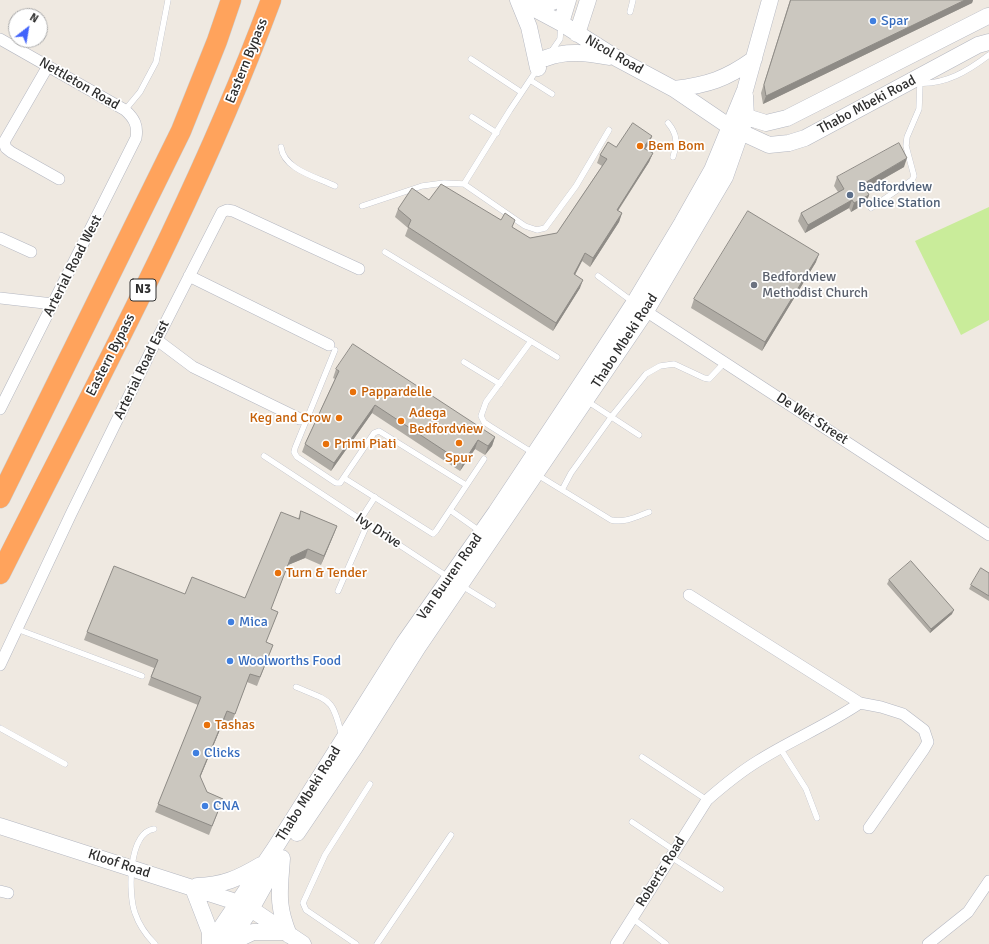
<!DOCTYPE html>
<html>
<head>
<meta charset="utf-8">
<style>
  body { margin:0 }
  #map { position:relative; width:989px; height:944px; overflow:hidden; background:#efe9e1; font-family:Signika,sans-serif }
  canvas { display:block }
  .north { position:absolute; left:8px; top:8px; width:40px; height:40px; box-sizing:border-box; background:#fff; border:1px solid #ababab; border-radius:50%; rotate:31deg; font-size:11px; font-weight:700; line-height:16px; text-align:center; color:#2e2e2e }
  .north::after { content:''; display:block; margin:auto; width:14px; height:18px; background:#4264fb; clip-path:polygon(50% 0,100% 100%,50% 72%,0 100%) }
</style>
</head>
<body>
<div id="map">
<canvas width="989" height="944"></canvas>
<div class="north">N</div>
</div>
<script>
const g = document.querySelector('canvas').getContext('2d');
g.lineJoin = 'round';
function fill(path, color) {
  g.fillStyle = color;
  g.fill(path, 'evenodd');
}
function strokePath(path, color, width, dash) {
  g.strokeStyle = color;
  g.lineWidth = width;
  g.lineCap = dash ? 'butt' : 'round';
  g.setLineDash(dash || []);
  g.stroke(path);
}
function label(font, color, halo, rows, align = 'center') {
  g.font = font + ' Signika,sans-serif';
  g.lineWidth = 3.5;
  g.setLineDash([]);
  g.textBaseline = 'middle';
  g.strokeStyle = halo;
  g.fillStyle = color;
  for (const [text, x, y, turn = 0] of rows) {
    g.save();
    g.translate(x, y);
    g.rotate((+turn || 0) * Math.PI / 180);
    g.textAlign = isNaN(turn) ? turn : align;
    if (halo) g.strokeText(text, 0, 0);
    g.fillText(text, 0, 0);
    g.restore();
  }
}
fill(new Path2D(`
  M 989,207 L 989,320 L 961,335 L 915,241 Z`), '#c9ec9a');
const lane = new Path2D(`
  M 630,12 L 633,0
  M 551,52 L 560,39 L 561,26
  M 471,59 L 521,92
  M 538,68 L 510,110 L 464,184 L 525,226 L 537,230 L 545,228 L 576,186 L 609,130
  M 530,80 L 552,94
  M 918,83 C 945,85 968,71 989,55
  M 125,110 L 140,92 L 156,62 L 168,0
  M 472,117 L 497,133
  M 668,123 C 678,135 677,143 673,157
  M 281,147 C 284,170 317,177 335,186
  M 362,206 L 422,186 L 444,183 L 464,184
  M 871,208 L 912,180 L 914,176 L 906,146 L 907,137 L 919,109 L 920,83
  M 385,252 L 557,357
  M 598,276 L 633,302
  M 531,341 L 486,402 L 481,416 L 484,422 L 490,426 L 533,453
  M 335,350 L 295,448 L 294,452 L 297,457 L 336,483 L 340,483 L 374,433 L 379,431 L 466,485
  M 464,362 L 500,384
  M 587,401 L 639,435
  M 264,456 L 448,577
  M 536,474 L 611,520 C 625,523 636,517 649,512
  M 344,478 L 433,534 L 436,531 L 484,459
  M 562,490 L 571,473 L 612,416 L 646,374 L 660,366 L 674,364 L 704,378 L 709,379 L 725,362
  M 450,510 L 481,532
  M 360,520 L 375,497
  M 462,586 L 493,605
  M 338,591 L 367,525
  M 17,629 L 142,676
  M 296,687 C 332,702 332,698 342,736
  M 0,728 L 65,764
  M 780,748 L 806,789 L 817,818
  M 642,757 L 707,800
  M 632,822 L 675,851
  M 154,829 C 128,833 128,894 135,913 C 139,925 146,935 155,944
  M 671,857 L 721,889
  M 632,918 L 666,944
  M 356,944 L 306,910 L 303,903 L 325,855 L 370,784
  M 377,944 L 451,835`);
const street = new Path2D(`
  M 0,39 L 125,110 C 135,119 138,126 136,138 L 0,409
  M 48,66 L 4,142 L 6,148 L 11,152 L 59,179
  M 0,238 L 31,252
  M 189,276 L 329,345
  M 0,298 L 53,304
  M 641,308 L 989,535
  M 157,340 L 193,367 L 300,419
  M 689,595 L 860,703 L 881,707 L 903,714 L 924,730 L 928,742 L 924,749 L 869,828
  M 0,665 L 71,514 L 150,353 L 222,212 L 227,210 L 233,211 L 359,269
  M 0,891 L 8,893
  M 616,944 L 707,800 C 723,786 740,772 758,761 C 791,740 826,726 860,703
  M 928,944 L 968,912 L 989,881`);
const secondary = new Path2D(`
  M 518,0 L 561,23 L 618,59 L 674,89 L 730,127 L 769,145 L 789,143 L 805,138 L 978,45 L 989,42
  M 518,0 L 529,27 L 538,68
  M 535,0 L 552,2 L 557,0
  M 561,23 L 568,0
  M 577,34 L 588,0
  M 546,58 C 567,50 587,53 609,57
  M 674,89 C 708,85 726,79 754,59
  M 737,114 L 766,123 L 787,118 L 988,16
  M 0,826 L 230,900 L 251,909 L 303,944
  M 297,833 L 355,747 L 418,647 L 646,311 L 725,177 L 746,117 L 745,96
  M 282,858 C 280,890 276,904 289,935
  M 197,886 C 222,886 239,878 261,865
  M 193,888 L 210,932 L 210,944
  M 230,943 L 253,932 L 284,932
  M 210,944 L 275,848 L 404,643 L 496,512 L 591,369 L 634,303 L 682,223 L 712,170 L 745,90 L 770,0
  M 227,944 L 251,909 L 279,859`);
const highway = new Path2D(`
  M 0,498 L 181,131 L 217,41 L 231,0
  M 0,574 C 95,385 197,199 271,0`);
strokePath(lane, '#b4b7c1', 6);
strokePath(street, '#b4b7c1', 12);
strokePath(secondary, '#b4b7c1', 17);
strokePath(highway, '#c9c9c9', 21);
strokePath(lane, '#fff', 5.5);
strokePath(street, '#fff', 11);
strokePath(secondary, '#fff', 16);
strokePath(highway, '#ffa35c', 20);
fill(new Path2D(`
  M 790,0 L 973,0 L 972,3 L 763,104 L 761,93 Z
  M 652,136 L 649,144 L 645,149 L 653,153 L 649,162 L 618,211 L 622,213 L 619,222 L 590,267 L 582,261 L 575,275 L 580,288 L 553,331 L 405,236 L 408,228 L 395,217 L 398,209 L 429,200 L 513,228 L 530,238 L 557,233 L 602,166 L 597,163 L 600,155 L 616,147 Z
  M 904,167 L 866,189 L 869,195 L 866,203 L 851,212 L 849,208 L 805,233 L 798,221 L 801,213 L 838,192 L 834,186 L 837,177 Z
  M 816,262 L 762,351 L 691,308 L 694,299 Z
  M 336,369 L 495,437 L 492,446 L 485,455 L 475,449 L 460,471 L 372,413 L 331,471 L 302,452 L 305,444 L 335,379 L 333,378 Z
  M 301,511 L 337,526 L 321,565 L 305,558 L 288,565 L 271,609 L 278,612 L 266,642 L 273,645 L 257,686 L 247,682 L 232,722 L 224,720 L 200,777 L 207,792 L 223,799 L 209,835 L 155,812 L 198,705 L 148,685 L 154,668 L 84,640 L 87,632 L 185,594 L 245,598 L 298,519 Z
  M 989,573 L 989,601 L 969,589 L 971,585 Z
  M 889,580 L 952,614 L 930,633 L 887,584 Z`), '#afaba4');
fill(new Path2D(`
  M 965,0 L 973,0 L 972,3 L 763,104 L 766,96 Z
  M 652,136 L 649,144 L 640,156 L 643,148 Z
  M 653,153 L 649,162 L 613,218 L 617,210 Z
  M 907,158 L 904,167 L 860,192 L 863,184 Z
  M 869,195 L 866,203 L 851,212 L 854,203 Z
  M 852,200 L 849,208 L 805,233 L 808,225 Z
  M 622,213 L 619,222 L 590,267 L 593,258 Z
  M 585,253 L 582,261 L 571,282 L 574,274 Z
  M 819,254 L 816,262 L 762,351 L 765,342 Z
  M 583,280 L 580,288 L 553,331 L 556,323 Z
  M 375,405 L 372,413 L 331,471 L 334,463 Z
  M 495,437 L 492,446 L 485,455 L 488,446 Z
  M 478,440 L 475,449 L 460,471 L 463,463 Z
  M 337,526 L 334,534 L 321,565 L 324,556 Z
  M 308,549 L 305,558 L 288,565 L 291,557 Z
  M 954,610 L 952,614 L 930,633 L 931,629 Z
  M 227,711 L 224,720 L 197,785 L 200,776 Z`), '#8e8b86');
const building = new Path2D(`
  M 791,0 L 965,0 L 766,96 L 764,85 Z
  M 633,123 L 652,136 L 643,148 L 653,153 L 617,210 L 622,213 L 593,258 L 585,253 L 574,274 L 583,280 L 556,323 L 408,227 L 411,220 L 398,209 L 412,188 L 429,200 L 441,184 L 501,220 L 505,213 L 515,220 L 512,227 L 530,238 L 557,233 L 607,159 L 600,155 L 608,142 L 616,147 Z
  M 899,143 L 907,158 L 863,184 L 869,195 L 854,203 L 852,200 L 808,225 L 801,213 L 844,189 L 837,177 Z
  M 748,211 L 819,254 L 765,342 L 694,299 Z
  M 353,344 L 495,437 L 488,446 L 478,440 L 463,463 L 375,405 L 334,463 L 305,444 L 339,371 L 336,369 Z
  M 301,511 L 337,526 L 324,556 L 308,549 L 291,557 L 271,609 L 278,612 L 266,642 L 273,645 L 260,677 L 250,674 L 235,714 L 227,711 L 200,776 L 207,792 L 223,799 L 212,826 L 158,804 L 201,697 L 151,677 L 158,660 L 87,632 L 114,566 L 185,594 L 192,577 L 245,598 L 281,512 L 299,519 Z
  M 911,561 L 954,610 L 931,629 L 889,580 Z
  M 981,568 L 989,573 L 989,596 L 971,585 Z`);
fill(building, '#cbc7bf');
strokePath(building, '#8e8b86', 1);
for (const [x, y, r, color] of [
  [873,21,4,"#3f7fe0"],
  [640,146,4,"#e8710a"],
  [850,195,4,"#5c6f8a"],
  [754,285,4,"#6b7280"],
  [353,392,4,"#e8710a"],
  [339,418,4,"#e8710a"],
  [401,421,4,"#e8710a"],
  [459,443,4,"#e8710a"],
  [326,444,4,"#e8710a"],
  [278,573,4,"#e8710a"],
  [231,622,4,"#3f7fe0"],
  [230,661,4,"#3f7fe0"],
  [207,725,4,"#e8710a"],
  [196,753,4,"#3f7fe0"],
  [205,806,4,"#3f7fe0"]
]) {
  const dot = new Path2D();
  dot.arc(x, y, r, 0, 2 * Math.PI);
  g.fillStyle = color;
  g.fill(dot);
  strokePath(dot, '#fff', 1.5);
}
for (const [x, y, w] of [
  [143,290,26]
]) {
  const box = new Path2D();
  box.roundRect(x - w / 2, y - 11, w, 22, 3);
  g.fillStyle = '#fff';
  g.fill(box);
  strokePath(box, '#2e2e2e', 1);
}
label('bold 13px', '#2e2e2e', null, [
  ["N3",143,290]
]);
label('14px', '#366cbe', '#fff', [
  ["Spar",881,21],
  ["Mica",239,622],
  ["Woolworths Food",238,661],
  ["Clicks",204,753],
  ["CNA",213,806]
], 'left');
label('14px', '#2e2e2e', '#fff', [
  ["Nicol Road",614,55,30],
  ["Eastern Bypass",247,61,-68],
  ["Nettleton Road",79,84,30],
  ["Thabo Mbeki Road",867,105,-28],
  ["Arterial Road West",73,266,-63],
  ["Thabo Mbeki Road",625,341,-57],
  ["Eastern Bypass",111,355,-63],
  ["Arterial Road East",142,370,-64],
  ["De Wet Street",812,419,33],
  ["Ivy Drive",378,531,33],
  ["Van Buuren Road",450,577,-55],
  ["Thabo Mbeki Road",309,794,-58],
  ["Kloof Road",119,864,18],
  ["Roberts Road",661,872,-58]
]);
label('14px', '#c56008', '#fff', [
  ["Bem Bom",648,146],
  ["Pappardelle",361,392],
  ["Adega",409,413],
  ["Bedfordview",409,429],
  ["Keg and Crow",331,418,"right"],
  ["Primi Piati",334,444],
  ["Spur",459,458,"center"],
  ["Turn & Tender",286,573],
  ["Tashas",215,725]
], 'left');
label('14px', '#4e5e75', '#fff', [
  ["Bedfordview",858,187],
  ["Police Station",858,203]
], 'left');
label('14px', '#5b616d', '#fff', [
  ["Bedfordview",762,277],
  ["Methodist Church",762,293]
], 'left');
</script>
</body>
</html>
